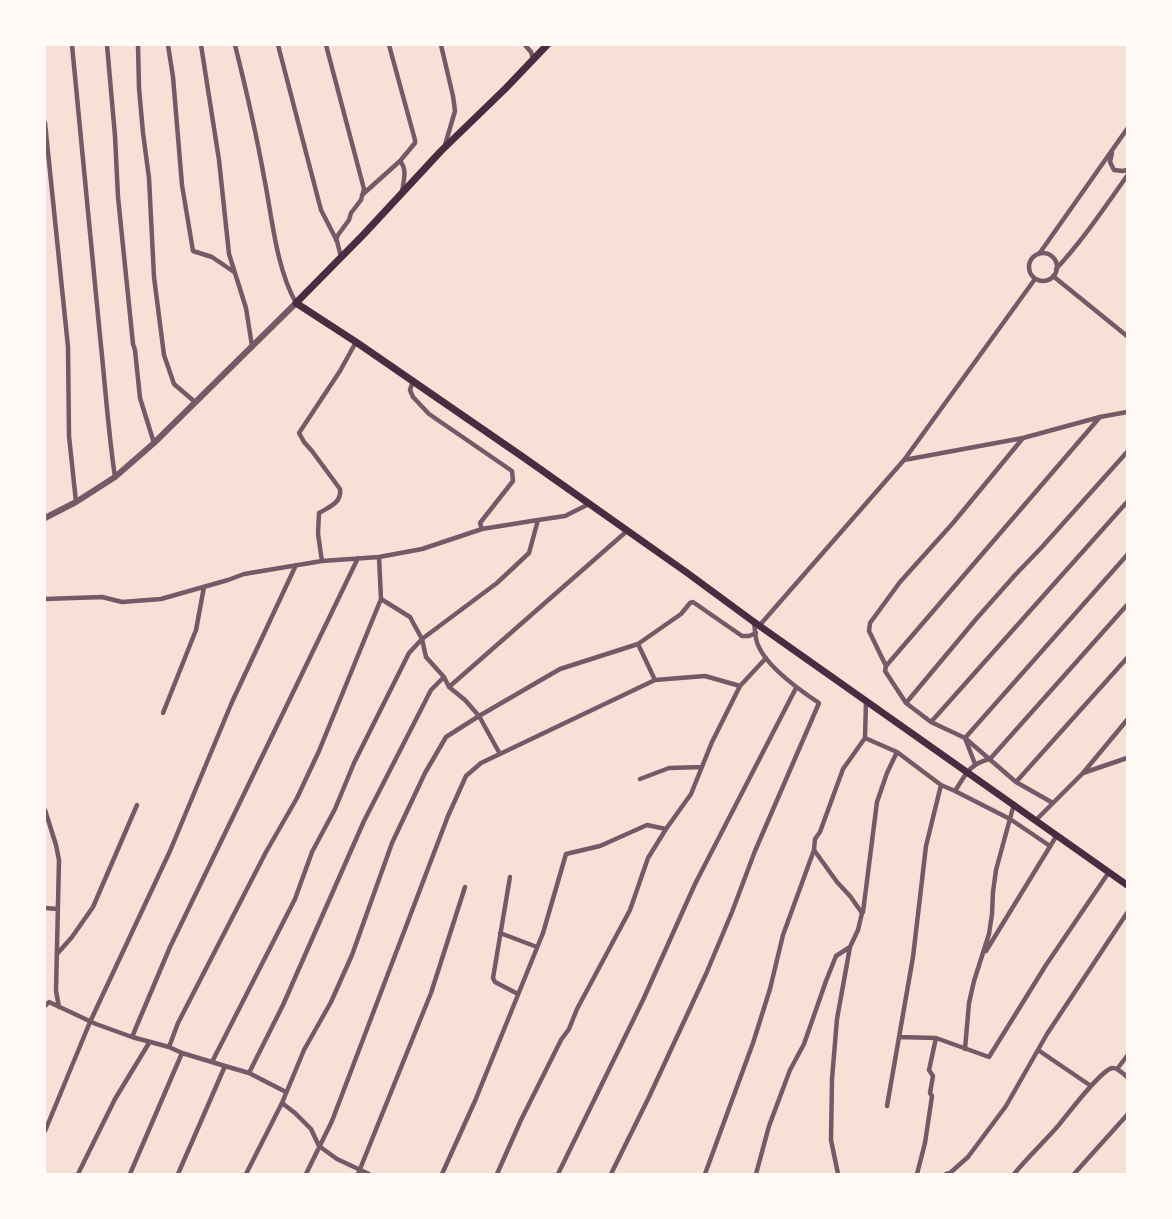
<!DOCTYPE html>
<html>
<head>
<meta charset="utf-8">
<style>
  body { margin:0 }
  #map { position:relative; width:1172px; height:1219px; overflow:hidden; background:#f7e1d7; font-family:"Times New Roman",serif }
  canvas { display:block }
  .frame { position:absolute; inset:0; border:46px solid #fffaf5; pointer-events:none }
</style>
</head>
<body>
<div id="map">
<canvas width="1172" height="1219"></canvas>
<div class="frame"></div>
</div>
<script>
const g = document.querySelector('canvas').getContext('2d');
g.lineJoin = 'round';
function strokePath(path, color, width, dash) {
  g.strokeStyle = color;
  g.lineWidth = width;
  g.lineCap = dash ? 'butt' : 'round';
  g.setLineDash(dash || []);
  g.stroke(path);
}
strokePath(new Path2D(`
  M 72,45 C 81,142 90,239 100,336 C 105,383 108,430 115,477
  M 107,45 L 115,136 L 118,197 L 133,344 L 135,350 L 140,398 L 154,443
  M 138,45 L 139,88 L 143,133 L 149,178 L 154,277 L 164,355 L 174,384 L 195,402
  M 168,45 L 173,77 L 182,185 L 193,251 L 212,257 L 234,272
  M 201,45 L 219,160 L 229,254 L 246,308 L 252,346
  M 235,45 C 246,89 256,132 264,177 C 272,216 276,268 296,303
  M 278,45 L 321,210 L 337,241 L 341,257
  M 326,45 L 364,189 L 361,200 L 351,213 L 349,220 L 338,235 L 336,240
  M 389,45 L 415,140 L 415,143 L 400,161 C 408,170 403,182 402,193
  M 441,45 L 453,96 L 455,111 L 445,145
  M 525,45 L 531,52 L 533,59
  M 45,123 L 68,347 L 69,436 L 76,502
  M 1112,153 L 1110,162 L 1114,170 L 1123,171 L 1127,170
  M 362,195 L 400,161
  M1029 267a14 14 0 1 1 28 0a14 14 0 1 1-28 0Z
  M 1039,254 L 1127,129
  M 1056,269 C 1083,240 1104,208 1127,176
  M 1053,276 L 1127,336
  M 413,381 L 410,390 L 413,397 L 429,414 L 512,471 L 513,481 L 480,523 L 482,529
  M 1100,417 L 886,666 L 885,671 L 906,703 L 931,722 L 965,738 L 1016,782 L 1053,803 L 1083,773 L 1127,758
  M 904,460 L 1035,279
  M 379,557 L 422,549 L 482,529 L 538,520
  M 322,561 L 318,534 L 319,513 C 329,507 342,503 340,489 L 312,451 L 304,442 L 299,433 L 340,371 L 356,342
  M 45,599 L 102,597 L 122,602 L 161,599 L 228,580 L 244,574 L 322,561 L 379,557 L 381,599 L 410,617 L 422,639 L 426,657 L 444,677 L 449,687 L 465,700 L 479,716 L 560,669 L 638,644 L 655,680 L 705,676 L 740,686 L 766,658
  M 759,626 L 904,460 L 1023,438 L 1100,417 L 1127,412
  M 638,644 L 681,614 L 690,603 L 693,602 L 742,636 L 749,636 L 756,633
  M 886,666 L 869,631 L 870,623 L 900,582 L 953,523 L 1023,438
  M 449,687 L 627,531
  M 906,703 L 977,618 L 1016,574 L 1042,547 L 1127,452
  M 163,713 L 196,630 L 204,587
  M 931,722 L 1127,502
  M 865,738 L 897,752 L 941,785 L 955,791 C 966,774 969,764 990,759 L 1127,605
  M 975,764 L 965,738 L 1127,555
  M 1083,773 L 1127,720
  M 640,779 L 669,768 L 702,767
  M 1016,782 L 1127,658
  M 955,791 L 1010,819 L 1050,846
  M 45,810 L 56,845 L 59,860 L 56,991 L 59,1007
  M 1036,820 L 1053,803
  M 510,877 L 493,978 L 495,982 L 518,994
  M 45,908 L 58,909
  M 863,912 L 877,802 L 887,773 L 897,752
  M 500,933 L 537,947
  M 986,951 L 1057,835
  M 57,954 L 72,937 L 93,907 L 137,805
  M 45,1006 L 49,1002 L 96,1024 L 132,1037 L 169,1047 L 182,1053 L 225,1066 L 178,1174
  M 132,1037 L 170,947 L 358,558
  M 899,1037 L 936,1038 L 989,1057 L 1046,965 L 1109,872
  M 169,1047 L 178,1023 L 266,852 L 297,798 L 319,751 L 381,599
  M 965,1049 L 969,1003 L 974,981 L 989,934 L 992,914 L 993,892 L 996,870 L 1014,804
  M 1038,1050 L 1091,1086
  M 212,1062 L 295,899 L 312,852 L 335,809 L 354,763 L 409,653 L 422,639 L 497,583 L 529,553 L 538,520 L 565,516 L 589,504
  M 225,1066 L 249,1073 L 286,1092
  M 1117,1069 L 1127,1056
  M 249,1073 L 283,1005 L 364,821 L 431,690 L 444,677
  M 282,1103 L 295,1113 L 311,1129 L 319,1146 L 337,1159 L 369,1174
  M 887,1106 L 913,957 L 926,846 L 941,785
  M 45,1131 L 90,1022 L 170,851 L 232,702 L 296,565
  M 78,1174 L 115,1099 L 149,1043
  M 130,1174 L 182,1053
  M 246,1174 L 282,1103 L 304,1050 L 331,1002 L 352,955 L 392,843 L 425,773 L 446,737 L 479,716 L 500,754
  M 306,1174 L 332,1121 L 448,816 L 466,776 L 481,763 L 655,680
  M 358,1174 L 431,993 L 465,887
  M 442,1174 L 475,1101 L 543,933 L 566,854 L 600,846 L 647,825 L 666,829 L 691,794 L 712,742 L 740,686
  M 497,1174 L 521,1120 L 561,1040 L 569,1029 L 577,1009 L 630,910 L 648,858 L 666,829
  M 558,1174 L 643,1000 L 695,884 L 796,688
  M 611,1174 L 649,1097 L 706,974 L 732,912 L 755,851 L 819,703 C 801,691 766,666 758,645 C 755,639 755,630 754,622
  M 705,1174 L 753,1043 L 770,989 L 783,935 L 814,850 L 815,839 L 820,832 L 843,769 L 865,738 L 866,701
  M 756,1174 L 769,1126 L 790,1070 L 804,1044 L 826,981 L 836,956 L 850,947 L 858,930 L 862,913 L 850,896 L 837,882 L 814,850
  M 838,1174 L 831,1140 L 832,1079 L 837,1019 L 850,947
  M 917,1174 L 925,1143 L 932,1096 L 930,1093 L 933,1076 L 929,1070 L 936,1038
  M 946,1174 L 950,1173 L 968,1157 L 1006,1106 L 1047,1034 L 1127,913
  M 1014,1174 C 1028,1157 1044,1142 1058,1126 C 1067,1115 1100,1071 1112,1068 C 1118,1067 1123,1074 1127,1077
  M 1074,1174 L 1127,1115`), '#755966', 4.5);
strokePath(new Path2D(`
  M 45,518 L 76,502 L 115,477 L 154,443 L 296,303`), '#755966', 6);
strokePath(new Path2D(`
  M 547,45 L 506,88 L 441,151 L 364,234 L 296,303 L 356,342 L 523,457 L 686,572 L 754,622 L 1127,885`), '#4a2c40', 7);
</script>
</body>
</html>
